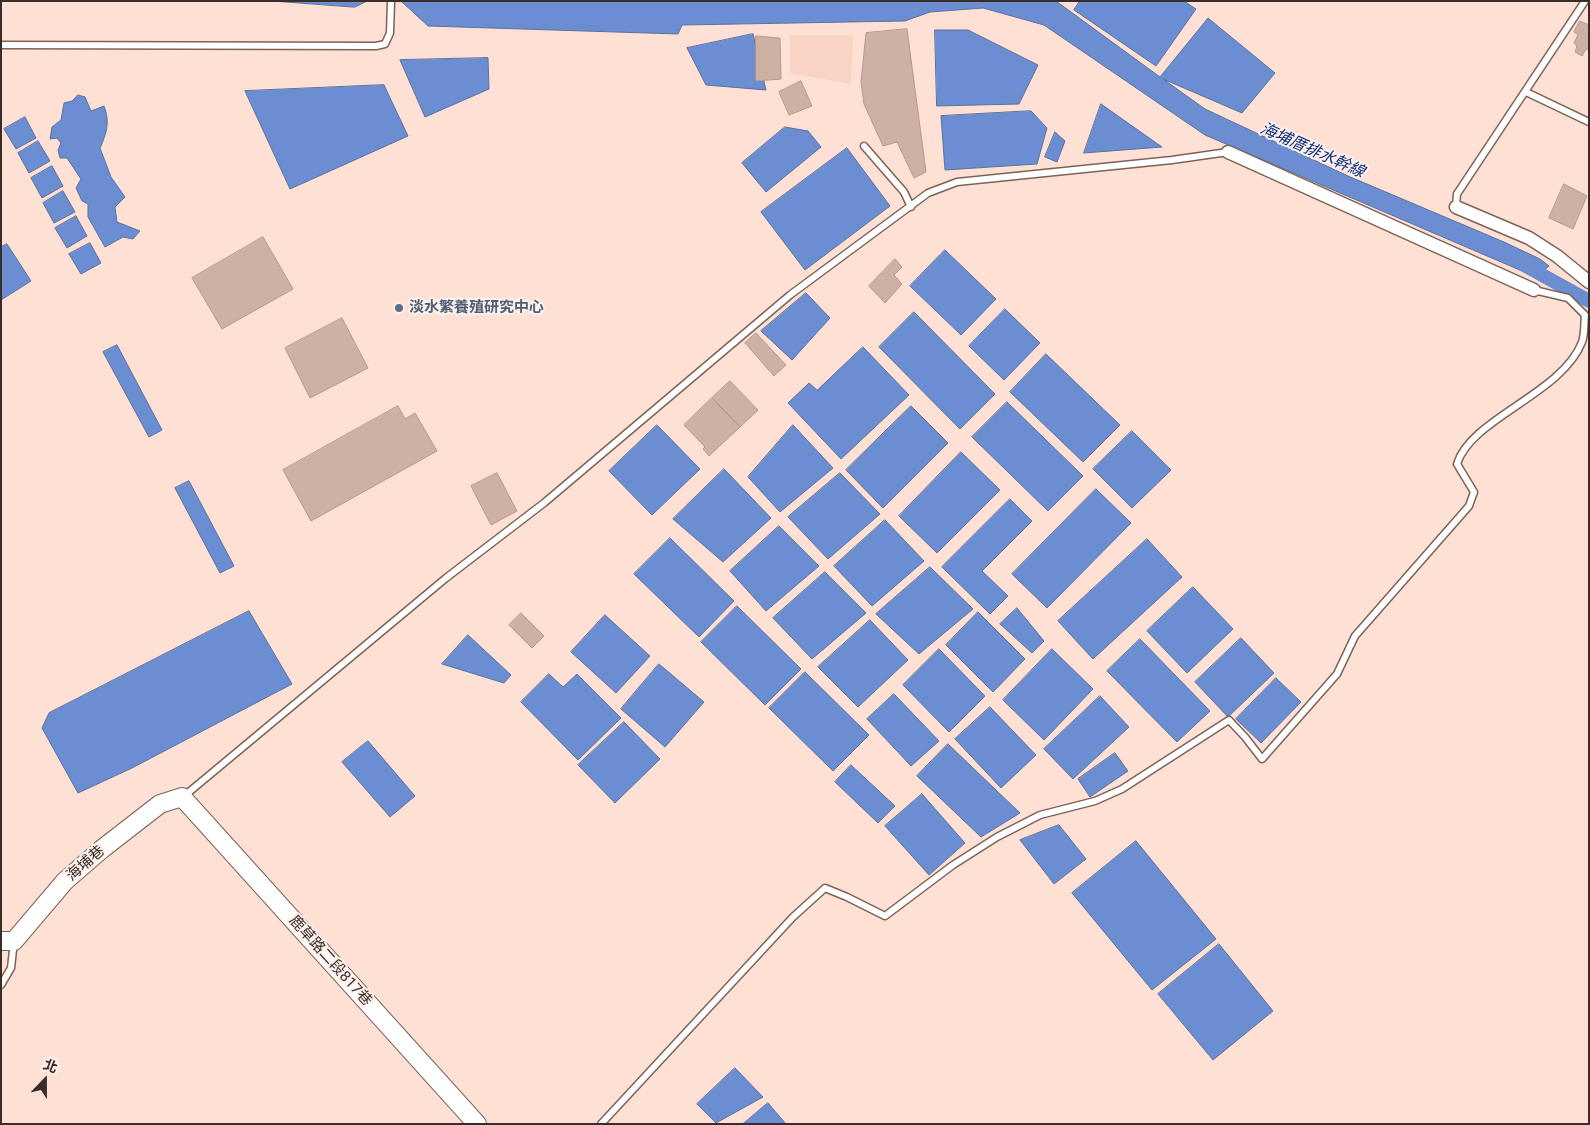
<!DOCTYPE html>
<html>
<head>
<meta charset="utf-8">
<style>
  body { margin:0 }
  #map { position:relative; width:1590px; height:1125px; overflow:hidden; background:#ffe0d4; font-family:Roboto,"Noto Sans TC",sans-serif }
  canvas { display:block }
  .frame { position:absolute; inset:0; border:2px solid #382d28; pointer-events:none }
  .north { position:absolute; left:20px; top:1055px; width:50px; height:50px; -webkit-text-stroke:4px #fff2ed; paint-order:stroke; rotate:22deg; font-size:14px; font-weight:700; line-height:20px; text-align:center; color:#382d28 }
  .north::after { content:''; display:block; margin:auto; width:18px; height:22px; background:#382d28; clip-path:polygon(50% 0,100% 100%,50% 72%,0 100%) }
</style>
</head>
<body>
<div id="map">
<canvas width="1590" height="1125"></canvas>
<div class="frame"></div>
<div class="north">北</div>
</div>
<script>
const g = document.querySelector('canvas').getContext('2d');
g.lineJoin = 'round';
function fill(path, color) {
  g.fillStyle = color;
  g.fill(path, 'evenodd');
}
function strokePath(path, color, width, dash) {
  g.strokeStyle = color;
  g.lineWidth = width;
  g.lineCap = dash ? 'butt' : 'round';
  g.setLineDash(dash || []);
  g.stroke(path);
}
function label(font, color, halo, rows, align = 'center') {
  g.font = font + ' Roboto,"Noto Sans TC",sans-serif';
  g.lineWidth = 4;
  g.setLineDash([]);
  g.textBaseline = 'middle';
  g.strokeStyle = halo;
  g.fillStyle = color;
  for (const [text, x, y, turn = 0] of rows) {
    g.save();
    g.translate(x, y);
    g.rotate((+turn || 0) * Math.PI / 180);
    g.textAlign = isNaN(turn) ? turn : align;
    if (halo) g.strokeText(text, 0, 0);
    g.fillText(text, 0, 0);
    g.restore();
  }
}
fill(new Path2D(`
  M 790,35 L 853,35 L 851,84 L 790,73 Z`), '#f9d3c4');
const water = new Path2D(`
  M 272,1 L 367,1 L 355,7 Z
  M 379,1 L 1056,1 L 1160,77 L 1208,18 L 1275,73 L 1242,113 L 1163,79 L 1205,109 L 1348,176 L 1504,242 L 1540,259 L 1549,266 L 1536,277 L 1205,135 L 1044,25 L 983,8 L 930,12 L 905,21 L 682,25 L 678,34 L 428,26 L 402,2 Z
  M 1080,1 L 1184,1 L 1196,9 L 1156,66 L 1074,10 Z
  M 935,30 L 968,30 L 1038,65 L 1019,104 L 937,106 Z
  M 753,34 L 766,90 L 706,85 L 687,48 Z
  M 488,58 L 489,89 L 425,117 L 400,60 Z
  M 384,85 L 408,136 L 290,189 L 245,91 Z
  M 78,95 L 85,97 L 91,111 L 104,106 C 110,121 107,133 100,148 L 111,177 L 125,197 L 115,207 L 117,222 L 140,231 L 133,239 L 123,237 L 105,247 L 88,217 L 88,204 L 82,201 L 76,188 L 81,179 L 67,158 L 60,158 L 58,150 L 61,143 L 57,138 L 50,139 L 52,127 L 61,120 L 64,103 L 72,101 Z
  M 1101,104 L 1162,147 L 1084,153 Z
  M 1031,111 L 1047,128 L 1037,164 L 945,170 L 941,116 Z
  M 25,117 L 36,138 L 16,149 L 4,129 Z
  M 785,127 L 808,131 L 821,147 L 766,192 L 742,163 Z
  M 1055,132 L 1065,141 L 1057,162 L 1045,157 Z
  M 38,141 L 50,161 L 29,173 L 18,153 Z
  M 847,148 L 890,206 L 805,270 L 761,212 Z
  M 52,166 L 63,186 L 42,198 L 31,178 Z
  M 63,191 L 75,212 L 54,223 L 43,203 Z
  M 76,216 L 87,236 L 67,248 L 55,228 Z
  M 90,243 L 101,263 L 81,274 L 69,254 Z
  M 7,244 L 31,281 L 1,300 L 1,247 Z
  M 945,250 L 996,299 L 961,335 L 910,286 Z
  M 806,293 L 830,318 L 792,360 L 761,331 Z
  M 1005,309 L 1040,343 L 1004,380 L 969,346 Z
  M 914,312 L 995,394 L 960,429 L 879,347 Z
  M 117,345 L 162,430 L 149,437 L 103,352 Z
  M 863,347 L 909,395 L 841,459 L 788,403 L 809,383 L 817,390 Z
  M 1046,354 L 1120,425 L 1083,462 L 1010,392 Z
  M 1007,402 L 1083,476 L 1048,511 L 972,437 Z
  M 911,406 L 948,443 L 883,508 L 846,470 Z
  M 657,425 L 700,469 L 652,515 L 609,471 Z
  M 793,425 L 833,468 L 780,512 L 748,477 Z
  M 1132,431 L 1171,470 L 1132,508 L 1093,469 Z
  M 961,452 L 1000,490 L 937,553 L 899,516 Z
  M 724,469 L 771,518 L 723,562 L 673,519 Z
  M 840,473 L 880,514 L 828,559 L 788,517 Z
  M 189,481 L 234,566 L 220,573 L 175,488 Z
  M 1096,489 L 1131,523 L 1047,608 L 1012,574 Z
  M 1010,499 L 1032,521 L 982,571 L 1008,596 L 990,614 L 942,567 Z
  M 885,520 L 924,561 L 872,606 L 834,566 Z
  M 779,526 L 819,566 L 766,611 L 730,571 Z
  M 670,538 L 734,601 L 699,637 L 634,574 Z
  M 1147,539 L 1182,577 L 1093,659 L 1058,621 Z
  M 930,567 L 973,609 L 919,654 L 876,614 Z
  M 825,572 L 866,613 L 812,659 L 773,618 Z
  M 1193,587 L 1233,629 L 1187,673 L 1147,631 Z
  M 737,606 L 801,669 L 765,705 L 701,642 Z
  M 1017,608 L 1044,641 L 1032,653 L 1000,624 Z
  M 249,611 L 292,684 L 132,768 L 78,793 L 42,728 L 49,713 Z
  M 978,612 L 1025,659 L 993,692 L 946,645 Z
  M 605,615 L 650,656 L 616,693 L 571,652 Z
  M 870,620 L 908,660 L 858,707 L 818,667 Z
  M 468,635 L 511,675 L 504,683 L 442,664 Z
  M 1241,638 L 1274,673 L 1228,717 L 1195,682 Z
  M 1140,639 L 1210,711 L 1177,742 L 1107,671 Z
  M 939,649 L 985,696 L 949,732 L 903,685 Z
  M 1052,649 L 1093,689 L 1044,740 L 1003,700 Z
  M 659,664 L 704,702 L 665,747 L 621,709 Z
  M 805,672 L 869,735 L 833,771 L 769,708 Z
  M 549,674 L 563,687 L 577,674 L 621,718 L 578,760 L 521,702 Z
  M 1276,678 L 1301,702 L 1261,743 L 1236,719 Z
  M 894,694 L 939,741 L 911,766 L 867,719 Z
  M 1100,696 L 1129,727 L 1073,779 L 1044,749 Z
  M 990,707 L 1036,755 L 1001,788 L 955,739 Z
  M 624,722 L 660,759 L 615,803 L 578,765 Z
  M 368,741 L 415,796 L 390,817 L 342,762 Z
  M 948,744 L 1020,813 L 981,837 L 917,776 Z
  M 1115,753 L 1128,771 L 1090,797 L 1078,779 Z
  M 851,765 L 895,806 L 878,823 L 835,782 Z
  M 922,794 L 965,843 L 929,875 L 885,826 Z
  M 1059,825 L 1086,859 L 1054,884 L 1020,840 Z
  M 1136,841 L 1216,939 L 1152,990 L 1072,893 Z
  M 1219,944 L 1273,1011 L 1213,1060 L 1158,994 Z
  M 735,1068 L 763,1097 L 716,1123 L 697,1104 Z
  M 768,1103 L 786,1124 L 743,1124 Z`);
fill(water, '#6b8dd1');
strokePath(water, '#5c709e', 1);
strokePath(new Path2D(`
  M 1524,265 L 1589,301`), '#6b8dd1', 14);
const building = new Path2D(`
  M 1580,21 L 1589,25 L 1589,50 L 1586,49 L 1582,56 L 1575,52 L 1577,46 L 1574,43 L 1578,35 L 1574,32 Z
  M 907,29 L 926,172 L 914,178 L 897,142 L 883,146 L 864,104 L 861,82 L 866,33 Z
  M 756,36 L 780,38 L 781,79 L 756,81 Z
  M 801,81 L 812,106 L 789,115 L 779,92 Z
  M 1564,184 L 1587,196 L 1573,229 L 1549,218 Z
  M 263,237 L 293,289 L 222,329 L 192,278 Z
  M 895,259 L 902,267 L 894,275 L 902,284 L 885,303 L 869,286 Z
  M 342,318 L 368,368 L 310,398 L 285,348 Z
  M 756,333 L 786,365 L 774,376 L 745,343 Z
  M 730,381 L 758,410 L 740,427 L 712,398 Z
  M 712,398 L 740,427 L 709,456 L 703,449 L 705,447 L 684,425 Z
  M 398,406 L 405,419 L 415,413 L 437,451 L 311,521 L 283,470 Z
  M 497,473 L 517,511 L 491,525 L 471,486 Z
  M 521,613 L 544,636 L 532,648 L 509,625 Z`);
fill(building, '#ceb1a5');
strokePath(building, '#b4988c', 1);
const lane = new Path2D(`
  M 1,45 L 376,46 L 385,44 L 390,33 L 391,1
  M 1526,92 L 1589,122
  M 864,146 L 904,192 L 911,207
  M 1456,207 L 1457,194 L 1585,1
  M 183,797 L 446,578 L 544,503 L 790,295 L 928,193 L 957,182 L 1172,160 L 1228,152
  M 1,985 L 11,968 L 14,941
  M 601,1124 L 793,917 L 825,888 L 847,897 L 885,916 L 953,865 L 997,837 L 1040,815 L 1095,801 L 1122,789 L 1229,720 L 1245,737 L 1262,759 L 1337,674 L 1355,636 L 1469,506 L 1474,492 L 1457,464 C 1471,418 1562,394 1582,342 C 1585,334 1584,323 1585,315 L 1568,298 L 1534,290`);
const street = new Path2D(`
  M 1228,152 L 1534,290
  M 1456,207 L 1529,238 L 1557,256 L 1589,282`);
const secondary = new Path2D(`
  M 1,941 L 14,941 L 65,881 L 102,849 L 160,804 L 182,797 L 477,1124`);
strokePath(lane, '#7c6257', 9);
strokePath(street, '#7c6257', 15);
strokePath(secondary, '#7c6257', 20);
strokePath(lane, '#fff', 6);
strokePath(street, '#fff', 12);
strokePath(secondary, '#fff', 18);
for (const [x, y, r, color] of [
  [399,308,5,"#5c6f8a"]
]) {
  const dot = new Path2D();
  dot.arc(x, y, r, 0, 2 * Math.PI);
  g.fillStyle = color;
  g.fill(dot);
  strokePath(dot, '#fff2ed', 2);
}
label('bold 15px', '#4e5e75', '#fff2ed', [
  ["淡水繁養殖研究中心",409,308]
], 'left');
label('15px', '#382d28', '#fff2ed', [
  ["海埔巷",86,864,-41],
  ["鹿草路二段817巷",330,961,48]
]);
label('italic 16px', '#0b2f7e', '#fff2ed', [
  ["海埔厝排水幹線",1312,151,24]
]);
</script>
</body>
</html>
